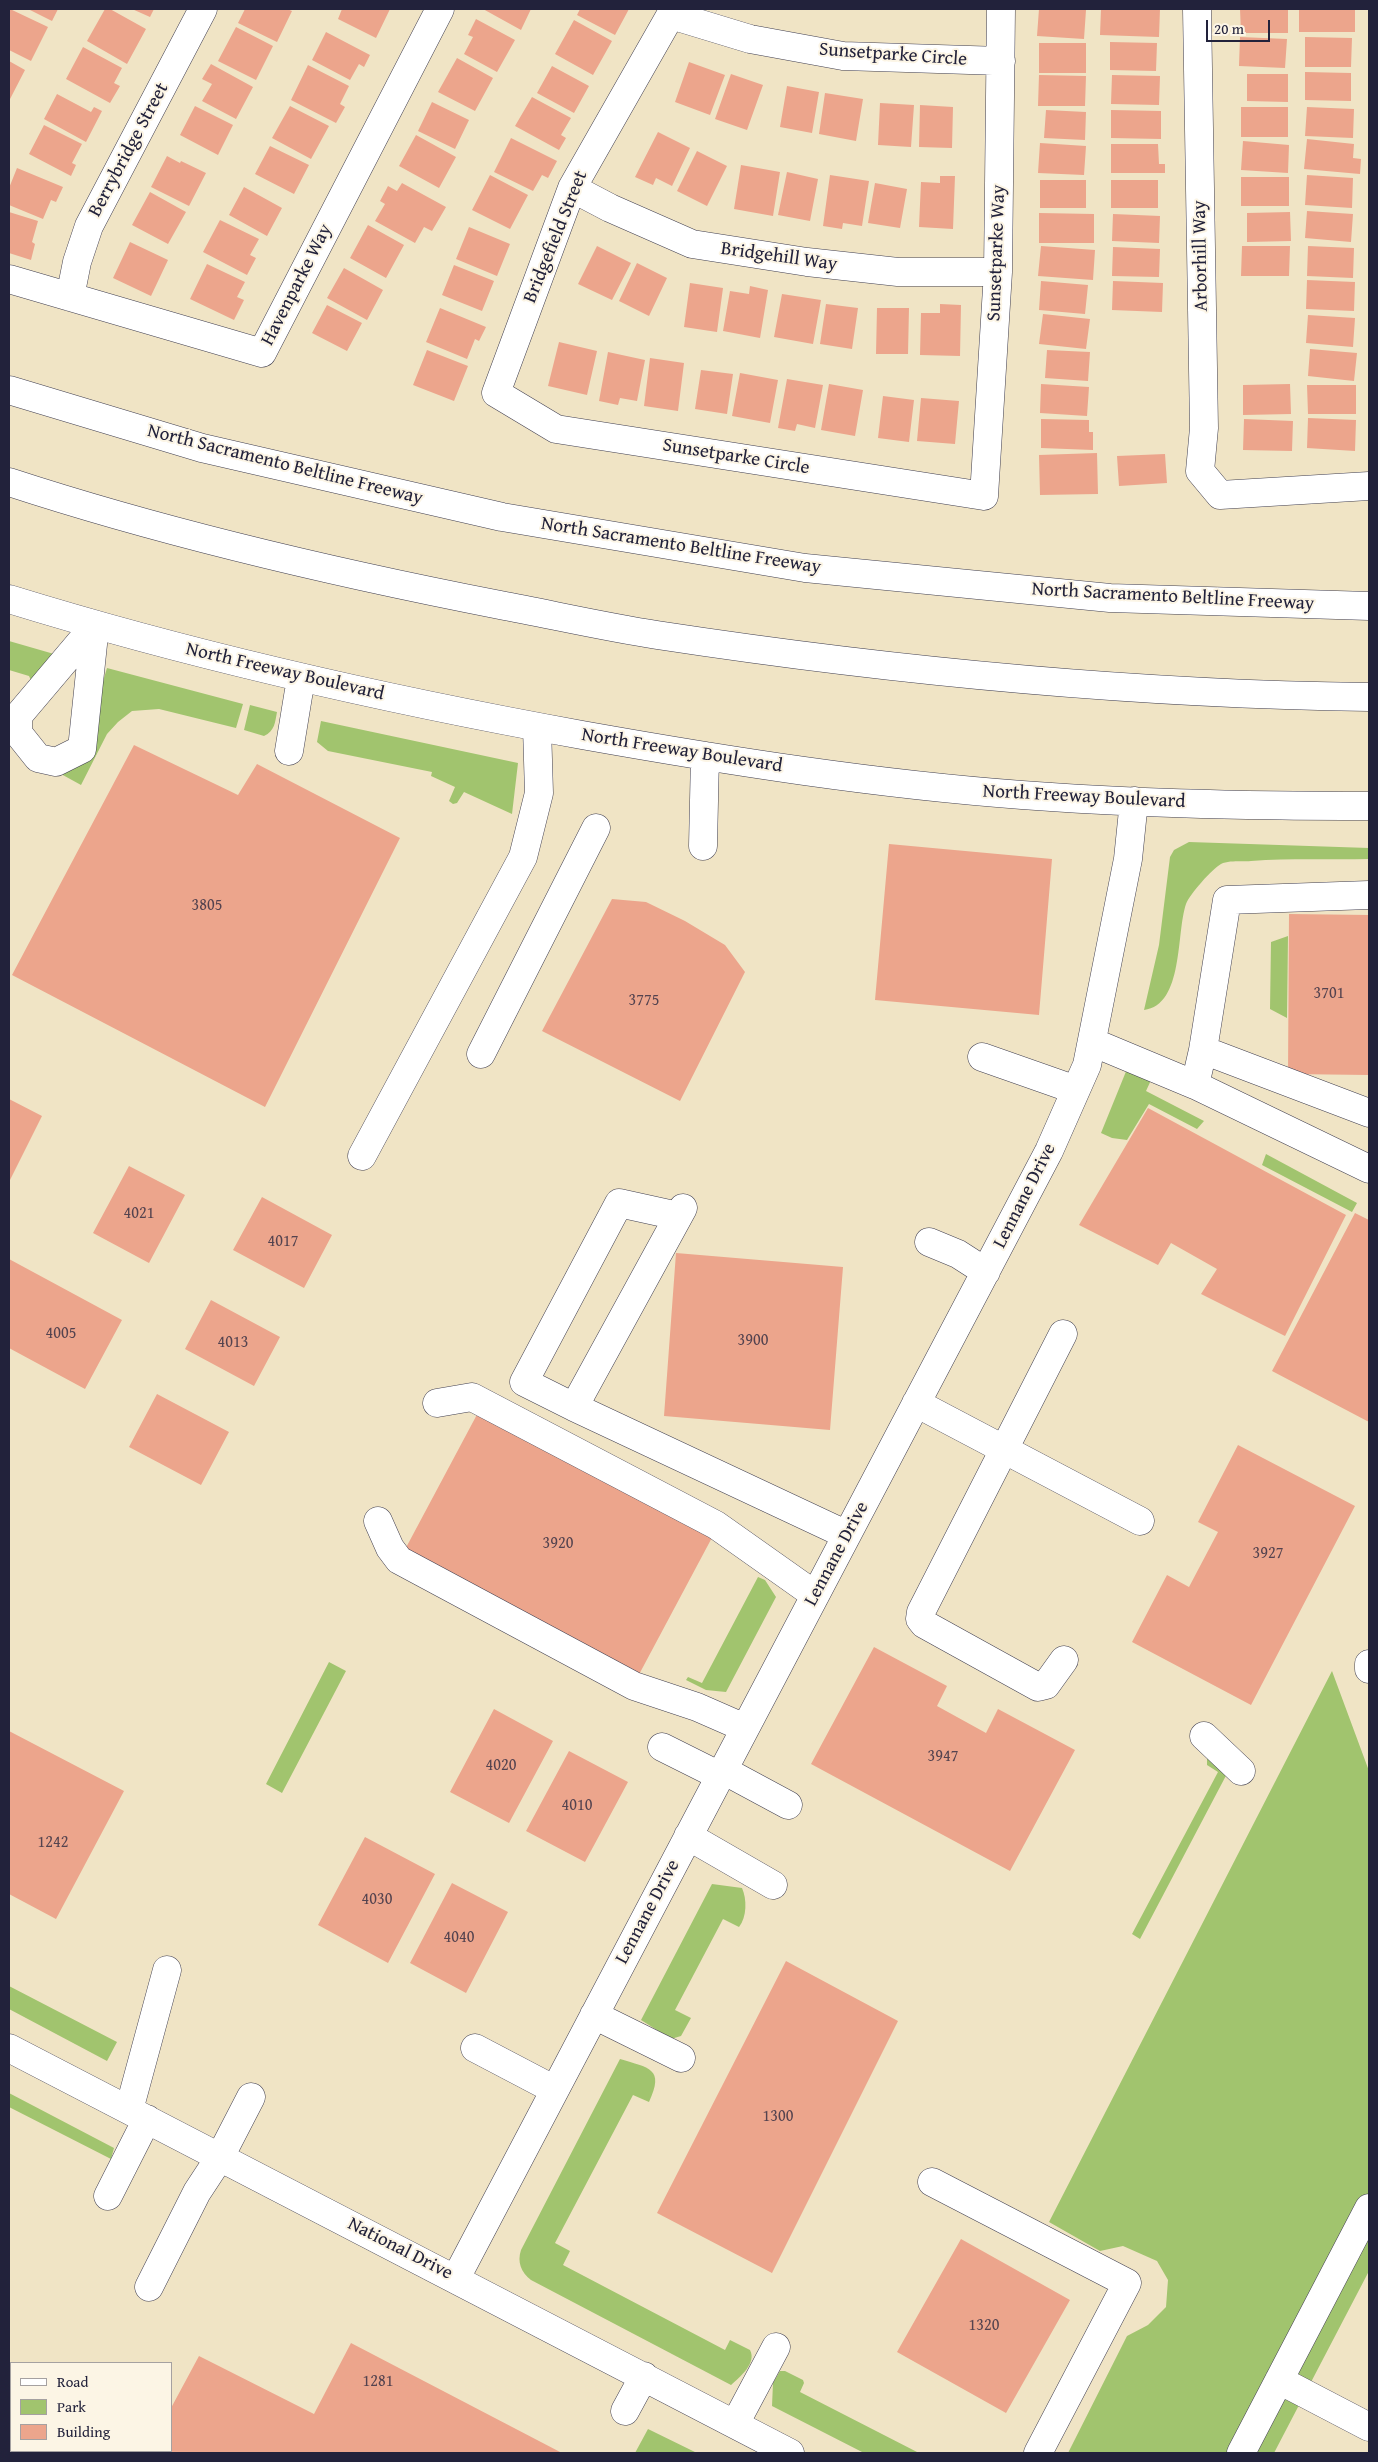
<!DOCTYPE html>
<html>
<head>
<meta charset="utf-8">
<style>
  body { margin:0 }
  #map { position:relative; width:1378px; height:2462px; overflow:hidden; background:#f0e4c5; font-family:"Gentium Book Plus",serif }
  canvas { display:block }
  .frame { position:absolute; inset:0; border:10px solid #22223b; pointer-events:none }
  .legend { position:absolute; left:10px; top:2362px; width:162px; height:90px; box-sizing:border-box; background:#fcf5e5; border:1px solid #a5a1a1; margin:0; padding:6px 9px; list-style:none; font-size:15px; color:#22223b }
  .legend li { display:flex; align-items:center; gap:10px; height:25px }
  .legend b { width:25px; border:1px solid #a5a1a1 }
  .scale { position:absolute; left:1206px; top:20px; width:64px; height:22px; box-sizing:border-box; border:2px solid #22223b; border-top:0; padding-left:6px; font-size:15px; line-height:18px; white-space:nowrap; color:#22223b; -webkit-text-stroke:4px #fcf5e5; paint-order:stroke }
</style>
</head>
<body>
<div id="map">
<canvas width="1378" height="2462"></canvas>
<div class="frame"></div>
<ul class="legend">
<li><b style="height:6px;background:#fff"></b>Road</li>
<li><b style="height:14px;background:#a1c46e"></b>Park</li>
<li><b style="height:14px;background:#eca58c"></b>Building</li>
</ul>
<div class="scale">20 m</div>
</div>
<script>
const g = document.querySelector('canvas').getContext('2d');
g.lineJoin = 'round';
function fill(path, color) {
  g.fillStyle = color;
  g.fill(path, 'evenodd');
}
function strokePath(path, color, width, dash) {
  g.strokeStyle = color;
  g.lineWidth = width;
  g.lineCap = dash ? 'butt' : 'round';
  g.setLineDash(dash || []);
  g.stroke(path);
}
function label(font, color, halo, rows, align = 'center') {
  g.font = font + ' "Gentium Book Plus",serif';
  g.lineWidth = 4;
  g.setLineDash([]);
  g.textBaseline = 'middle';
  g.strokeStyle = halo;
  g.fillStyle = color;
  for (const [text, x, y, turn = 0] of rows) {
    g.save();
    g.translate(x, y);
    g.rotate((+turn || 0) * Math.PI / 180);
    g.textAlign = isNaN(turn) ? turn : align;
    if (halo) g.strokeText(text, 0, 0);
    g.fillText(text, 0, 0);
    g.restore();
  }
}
fill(new Path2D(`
  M 9,641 L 54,654 L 34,687 L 29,676 L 9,670 Z
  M 107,668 L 243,704 L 236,728 L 159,709 L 132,711 L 118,722 L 107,734 L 81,785 L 61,774 L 98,698 Z
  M 250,705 L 277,712 C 275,722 275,731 264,736 L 244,730 Z
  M 321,721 L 518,763 L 512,814 L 464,792 L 457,803 L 453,804 L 449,801 L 455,787 L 431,776 L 432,772 L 328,751 L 317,742 Z
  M 1189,842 L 1369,848 L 1369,859 C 1330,860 1290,858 1251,861 C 1242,862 1229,860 1221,864 C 1212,869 1190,894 1186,904 C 1176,933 1184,1005 1144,1010 L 1159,945 L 1170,857 L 1174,850 Z
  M 1288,936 L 1287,1018 L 1270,1009 L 1271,942 Z
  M 1127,1069 L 1152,1078 L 1146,1091 L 1204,1121 L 1197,1129 L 1149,1104 L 1127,1140 L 1112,1138 L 1101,1133 Z
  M 1266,1154 L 1357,1203 L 1352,1212 L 1262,1165 Z
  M 758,1577 L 765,1580 L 776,1597 L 726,1692 L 706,1690 L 686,1680 L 688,1677 L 702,1683 Z
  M 329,1662 L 346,1671 L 282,1793 L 266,1784 Z
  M 1332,1671 L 1369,1771 L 1369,2271 L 1274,2453 L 1068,2453 L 1127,2336 L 1148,2325 L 1166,2307 L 1168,2280 L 1157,2261 L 1123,2246 L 1100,2251 L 1049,2222 Z
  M 1207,1757 L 1230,1768 L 1140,1939 L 1132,1934 L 1218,1772 L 1207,1765 Z
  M 712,1884 L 742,1888 C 747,1899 747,1917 739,1927 L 723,1919 L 675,2010 L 691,2018 L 681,2036 L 671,2039 L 641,2020 Z
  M 9,1986 L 117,2042 L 107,2061 L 9,2009 Z
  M 620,2059 C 649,2068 665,2068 649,2102 L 633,2095 L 555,2243 L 570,2251 L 563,2265 L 725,2350 L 730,2340 L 750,2350 C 757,2363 740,2377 731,2385 L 531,2280 C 521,2272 517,2262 521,2250 Z
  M 9,2093 L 114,2148 L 111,2159 L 9,2107 Z
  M 780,2371 L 785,2371 L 803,2380 L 804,2383 L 800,2392 L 919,2453 L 864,2453 L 772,2406 L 773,2383 Z
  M 648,2429 L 697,2453 L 635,2453 Z`), '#a1c46e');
fill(new Path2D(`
  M 10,9 L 48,27 L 31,61 L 9,50 Z
  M 28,9 L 58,9 L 52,21 Z
  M 105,9 L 110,9 L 146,29 L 127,64 L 87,41 Z
  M 132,9 L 154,9 L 150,17 Z
  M 245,9 L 287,9 L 292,11 L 277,42 L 238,23 Z
  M 342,9 L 390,9 L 376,38 L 338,19 Z
  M 483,9 L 531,9 L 521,30 Z
  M 580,9 L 629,9 L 615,35 L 577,15 Z
  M 1039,9 L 1086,10 L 1084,39 L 1037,36 Z
  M 1101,9 L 1160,9 L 1159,37 L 1100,35 Z
  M 1240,9 L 1288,9 L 1288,33 L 1241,33 Z
  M 1299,9 L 1355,9 L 1355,32 L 1299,32 Z
  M 476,19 L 515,40 L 497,72 L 464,54 L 473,37 L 468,35 Z
  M 574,20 L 612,41 L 593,75 L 555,54 Z
  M 236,27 L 273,46 L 256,80 L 218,61 Z
  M 326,32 L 370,55 L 364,67 L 359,64 L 350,80 L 312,60 Z
  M 1240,37 L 1287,39 L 1285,68 L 1239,66 Z
  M 1305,37 L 1352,38 L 1351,67 L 1305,67 Z
  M 1110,42 L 1157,43 L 1156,71 L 1110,70 Z
  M 1039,43 L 1086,43 L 1086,73 L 1039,73 Z
  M 83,47 L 122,68 L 114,83 L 120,86 L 110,103 L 66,79 Z
  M 457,58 L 493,78 L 475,111 L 438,92 Z
  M 9,61 L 25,70 L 9,101 Z
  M 689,62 L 725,75 L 710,115 L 675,102 Z
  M 211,64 L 253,87 L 236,119 L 202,101 L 212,84 L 202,79 Z
  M 308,65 L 349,86 L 340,104 L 345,107 L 336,123 L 291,100 Z
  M 552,66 L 589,86 L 574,113 L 537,93 Z
  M 1305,72 L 1351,73 L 1351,101 L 1305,100 Z
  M 731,74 L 763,85 L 747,130 L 715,119 Z
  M 1247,74 L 1288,74 L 1288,102 L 1247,101 Z
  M 1039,75 L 1086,76 L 1085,106 L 1038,106 Z
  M 1112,75 L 1160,76 L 1159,105 L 1111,104 Z
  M 787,86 L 819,92 L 812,133 L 780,127 Z
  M 825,93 L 863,99 L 856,141 L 819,134 Z
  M 57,94 L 91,112 L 94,107 L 102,111 L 86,142 L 44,119 Z
  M 532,97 L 571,118 L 561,135 L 566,138 L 559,150 L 515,126 Z
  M 432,102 L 469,120 L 455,149 L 418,131 Z
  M 880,103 L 914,105 L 911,147 L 878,145 Z
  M 920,105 L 953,107 L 952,148 L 919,147 Z
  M 195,106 L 233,125 L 218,155 L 180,135 Z
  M 290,106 L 329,126 L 311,159 L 272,138 Z
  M 1241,107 L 1288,107 L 1288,137 L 1241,137 Z
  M 1307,107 L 1354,109 L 1353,138 L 1305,136 Z
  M 1046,110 L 1086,112 L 1085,140 L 1044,138 Z
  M 1111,110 L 1161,111 L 1161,139 L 1111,138 Z
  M 44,125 L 82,144 L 72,163 L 76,165 L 71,176 L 29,154 Z
  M 658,132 L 690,148 L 672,186 L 656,178 L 653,185 L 635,177 Z
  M 416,135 L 456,157 L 439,188 L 399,166 Z
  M 511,138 L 557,161 L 548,178 L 542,175 L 533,191 L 494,172 Z
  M 1307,139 L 1354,144 L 1353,158 L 1361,159 L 1360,174 L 1304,169 Z
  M 1243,141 L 1289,145 L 1288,173 L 1241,170 Z
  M 1040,143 L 1086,146 L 1084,175 L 1038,173 Z
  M 1111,144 L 1158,144 L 1159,164 L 1165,164 L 1165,173 L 1111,173 Z
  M 270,146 L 309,165 L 294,194 L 255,174 Z
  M 697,151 L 727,166 L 707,206 L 677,191 Z
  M 167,156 L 180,163 L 181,161 L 206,173 L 189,206 L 151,187 Z
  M 741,165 L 780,172 L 773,216 L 734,209 Z
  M 17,168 L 63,187 L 56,202 L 51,200 L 43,219 L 9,205 L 9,188 Z
  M 787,172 L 818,179 L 810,221 L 778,215 Z
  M 490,175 L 528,195 L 510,229 L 472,210 Z
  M 830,175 L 869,181 L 862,226 L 843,223 L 842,229 L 823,226 Z
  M 1307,175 L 1353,178 L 1352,208 L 1305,205 Z
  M 940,176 L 955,176 L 953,229 L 919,227 L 921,182 L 940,183 Z
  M 1241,177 L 1289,177 L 1289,206 L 1241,206 Z
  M 1040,180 L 1086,180 L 1086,208 L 1040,208 Z
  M 1111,180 L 1158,180 L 1158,208 L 1111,208 Z
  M 402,183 L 446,207 L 432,231 L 424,227 L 415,243 L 375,221 L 385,204 L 380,201 L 388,186 L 397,191 Z
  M 875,183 L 907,189 L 900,228 L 868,223 Z
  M 244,187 L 282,208 L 267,236 L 229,215 Z
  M 150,192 L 186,212 L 168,244 L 132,225 Z
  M 1307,211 L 1353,214 L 1351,242 L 1305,238 Z
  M 9,212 L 38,221 L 32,242 L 35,244 L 31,260 L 9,253 Z
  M 1290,212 L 1291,241 L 1247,242 L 1247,213 Z
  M 1039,213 L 1094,214 L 1094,243 L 1039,243 Z
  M 1113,214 L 1160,216 L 1159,243 L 1112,241 Z
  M 220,220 L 259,239 L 250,255 L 256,258 L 247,275 L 203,252 Z
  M 368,225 L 404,245 L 386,278 L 350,258 Z
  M 469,227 L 510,244 L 497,276 L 456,259 Z
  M 130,242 L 168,260 L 151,296 L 113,278 Z
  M 597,246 L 631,263 L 612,300 L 578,284 Z
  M 1041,246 L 1095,250 L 1093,280 L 1038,276 Z
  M 1242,246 L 1290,246 L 1289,276 L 1241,276 Z
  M 1308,246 L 1354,248 L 1353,278 L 1307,276 Z
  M 1113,247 L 1160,249 L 1159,277 L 1112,276 Z
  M 637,263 L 667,278 L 649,316 L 619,301 Z
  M 207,264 L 245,282 L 237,297 L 244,300 L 234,320 L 190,299 Z
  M 454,265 L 494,281 L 482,311 L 442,295 Z
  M 344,268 L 383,290 L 367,320 L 327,298 Z
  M 1307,280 L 1355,282 L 1354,311 L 1306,309 Z
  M 1041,281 L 1088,285 L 1085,314 L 1039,310 Z
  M 1113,281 L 1163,283 L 1162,312 L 1112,310 Z
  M 690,283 L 723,288 L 717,332 L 684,327 Z
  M 750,286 L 768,290 L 760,338 L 723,331 L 730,291 L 749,294 Z
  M 782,294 L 821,300 L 813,344 L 774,337 Z
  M 826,304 L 858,308 L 852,349 L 820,344 Z
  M 940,304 L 961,305 L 960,356 L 920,355 L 921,313 L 940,313 Z
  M 327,305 L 362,323 L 347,351 L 312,333 Z
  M 440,308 L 486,327 L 479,341 L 475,339 L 467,359 L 426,342 Z
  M 877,308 L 909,308 L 908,354 L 876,354 Z
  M 1043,314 L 1090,319 L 1086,349 L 1039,344 Z
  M 1308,315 L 1355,318 L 1353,347 L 1306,343 Z
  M 559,342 L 597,351 L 587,395 L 548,386 Z
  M 1310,349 L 1357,353 L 1354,381 L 1308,376 Z
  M 427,350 L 468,366 L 454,401 L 413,385 Z
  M 1047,350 L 1090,352 L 1088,381 L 1045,378 Z
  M 608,352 L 645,360 L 637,401 L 620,398 L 618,405 L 599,401 Z
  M 650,358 L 684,363 L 678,411 L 644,406 Z
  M 701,370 L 733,374 L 727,414 L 695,409 Z
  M 740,373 L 778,380 L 770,423 L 732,416 Z
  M 787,379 L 823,385 L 815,428 L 797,424 L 795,431 L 778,428 Z
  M 829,384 L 863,390 L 855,436 L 821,430 Z
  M 1041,384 L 1089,387 L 1087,416 L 1040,413 Z
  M 1290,384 L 1291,414 L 1243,415 L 1243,385 Z
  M 1307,385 L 1356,385 L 1356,414 L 1308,414 Z
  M 883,396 L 914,400 L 909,442 L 878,438 Z
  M 921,398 L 959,401 L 955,444 L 917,441 Z
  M 1308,418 L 1356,420 L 1355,451 L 1307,448 Z
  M 1041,419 L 1089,420 L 1089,432 L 1093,432 L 1093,450 L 1041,448 Z
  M 1244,419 L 1293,421 L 1292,451 L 1243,450 Z
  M 1097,453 L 1098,494 L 1040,495 L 1039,455 Z
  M 1165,454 L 1167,483 L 1119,486 L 1117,456 Z
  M 134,745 L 238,795 L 257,764 L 400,838 L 265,1107 L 12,975 Z
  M 889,844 L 1052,859 L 1039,1015 L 875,1000 Z
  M 612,899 L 646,902 L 685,921 L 725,945 L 745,972 L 680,1101 L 542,1031 Z
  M 1289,914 L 1369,915 L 1369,1075 L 1288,1074 Z
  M 9,1099 L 42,1116 L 9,1182 Z
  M 1148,1108 L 1346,1215 L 1285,1336 L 1201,1294 L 1217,1269 L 1171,1243 L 1158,1265 L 1079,1225 Z
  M 129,1166 L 185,1195 L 149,1263 L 93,1233 Z
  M 262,1197 L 332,1235 L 304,1288 L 233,1250 Z
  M 1355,1213 L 1369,1220 L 1369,1422 L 1272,1371 Z
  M 676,1253 L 843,1267 L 830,1430 L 664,1416 Z
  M 9,1259 L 122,1320 L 85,1389 L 9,1348 Z
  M 211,1300 L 280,1337 L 254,1386 L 185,1349 Z
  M 157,1394 L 229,1432 L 201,1485 L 129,1447 Z
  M 481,1407 L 715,1532 L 635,1682 L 401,1557 Z
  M 1238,1445 L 1355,1506 L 1251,1705 L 1132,1642 L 1167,1575 L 1189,1587 L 1218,1532 L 1198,1522 Z
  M 874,1647 L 947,1686 L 937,1706 L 986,1733 L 998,1709 L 1075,1750 L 1010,1871 L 811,1764 Z
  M 494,1709 L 553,1741 L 509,1823 L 450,1792 Z
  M 9,1731 L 124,1791 L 56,1919 L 9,1894 Z
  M 569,1751 L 628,1782 L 585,1862 L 526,1831 Z
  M 365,1837 L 435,1874 L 388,1963 L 318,1925 Z
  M 452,1883 L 508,1912 L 466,1993 L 410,1963 Z
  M 786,1961 L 898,2021 L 772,2273 L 657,2213 Z
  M 961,2239 L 1070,2300 L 1006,2413 L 897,2352 Z
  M 351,2343 L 562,2453 L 147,2453 L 148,2451 L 171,2451 L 171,2408 L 199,2356 L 314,2414 Z`), '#eca58c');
const minor = new Path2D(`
  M 674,9 L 572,188 L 496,393 L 556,429 L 984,496 L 998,272 L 1001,9
  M 1197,9 L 1204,428 L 1200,471 L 1220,495 L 1369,486
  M 671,15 L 750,39 L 843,56 L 1001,61
  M 572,188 L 610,208 L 692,244 L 807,262 L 898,272 L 998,272
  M 9,279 L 262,353 L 440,9
  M 70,297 L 77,262 L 89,226 L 203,9
  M 9,599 C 197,657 389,700 582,735 C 728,761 875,784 1022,795 C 1138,804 1254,806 1369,806
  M 95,625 L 82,749 L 56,762 L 38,758 L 18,733 L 18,716 Z
  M 289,751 L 301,678
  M 703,846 L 705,756
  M 1369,895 L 1227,900 L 1203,1050 L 1369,1113
  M 1092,1042 L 1195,1085
  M 1203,1050 L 1195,1085 L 1369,1169
  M 481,1054 L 596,828
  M 982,1057 L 1076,1090
  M 362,1156 L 523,857 L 539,793 L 537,727
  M 683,1208 L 574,1407 L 847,1535
  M 929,1242 L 958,1254 L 986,1272
  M 1063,1334 L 921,1612 L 920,1619 L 924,1624 L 1038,1687 L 1046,1685 L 1064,1660
  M 437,1403 L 472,1397 L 716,1525 L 815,1595
  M 916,1403 L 1140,1521
  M 574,1407 L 524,1382 L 619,1203 L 678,1216
  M 378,1521 L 390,1548 L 399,1560 L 634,1686 L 697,1707 L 745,1728
  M 1369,1664 L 1369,1669
  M 1204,1736 L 1241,1771
  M 662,1747 L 720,1776
  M 723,1770 L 788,1805
  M 688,1836 L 773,1885
  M 594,2015 L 681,2058
  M 9,2048 L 790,2453
  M 475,2048 L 555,2090
  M 129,2110 L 167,1970
  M 932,2182 L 1127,2283 L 1038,2453
  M 108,2196 L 147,2119
  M 456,2278 L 1049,1151 L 1087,1065 L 1128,859 L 1134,801
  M 149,2287 L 197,2192 L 220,2157 L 251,2097
  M 1279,2380 L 1369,2427
  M 625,2411 L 644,2376
  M 735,2424 L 776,2347
  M 1241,2453 L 1369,2208`);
const highway = new Path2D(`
  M 9,390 L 202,448 L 502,517 L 805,568 L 1110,598 L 1369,606
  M 9,482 C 168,534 336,573 500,605 C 553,615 605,627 657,635 C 893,671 1131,694 1369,697`);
strokePath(minor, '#413f50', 29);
strokePath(highway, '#413f50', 29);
strokePath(minor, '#fff', 28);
strokePath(highway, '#fff', 28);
label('16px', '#54434f', null, [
  ["3805",207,906],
  ["3701",1329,994],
  ["3775",644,1001],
  ["4021",139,1214],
  ["4017",283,1242],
  ["4005",61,1334],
  ["3900",753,1341],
  ["4013",233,1343],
  ["3920",558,1544],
  ["3927",1268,1554],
  ["3947",943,1757],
  ["4020",501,1766],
  ["4010",577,1806],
  ["1242",53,1843],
  ["4030",377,1900],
  ["4040",459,1938],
  ["1300",778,2117],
  ["1320",984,2326],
  ["1281",378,2382]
]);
label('19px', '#22223b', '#fcf5e5', [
  ["Sunsetparke Circle",893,55,4],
  ["Berrybridge Street",129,150,-62],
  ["Bridgefield Street",556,237,-68],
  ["Sunsetparke Way",997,253,-88],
  ["Arborhill Way",1201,256,-91],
  ["Bridgehill Way",779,257,8],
  ["Havenparke Way",297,285,-63],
  ["Sunsetparke Circle",736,457,9],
  ["North Sacramento Beltline Freeway",285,465,14],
  ["North Sacramento Beltline Freeway",681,546,9],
  ["North Sacramento Beltline Freeway",1173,597,3],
  ["North Freeway Boulevard",285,672,13],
  ["North Freeway Boulevard",682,751,9],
  ["North Freeway Boulevard",1084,797,3],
  ["Lennane Drive",1025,1196,-63],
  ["Lennane Drive",837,1554,-62],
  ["Lennane Drive",648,1912,-62],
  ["National Drive",400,2249,27]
]);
</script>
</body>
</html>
